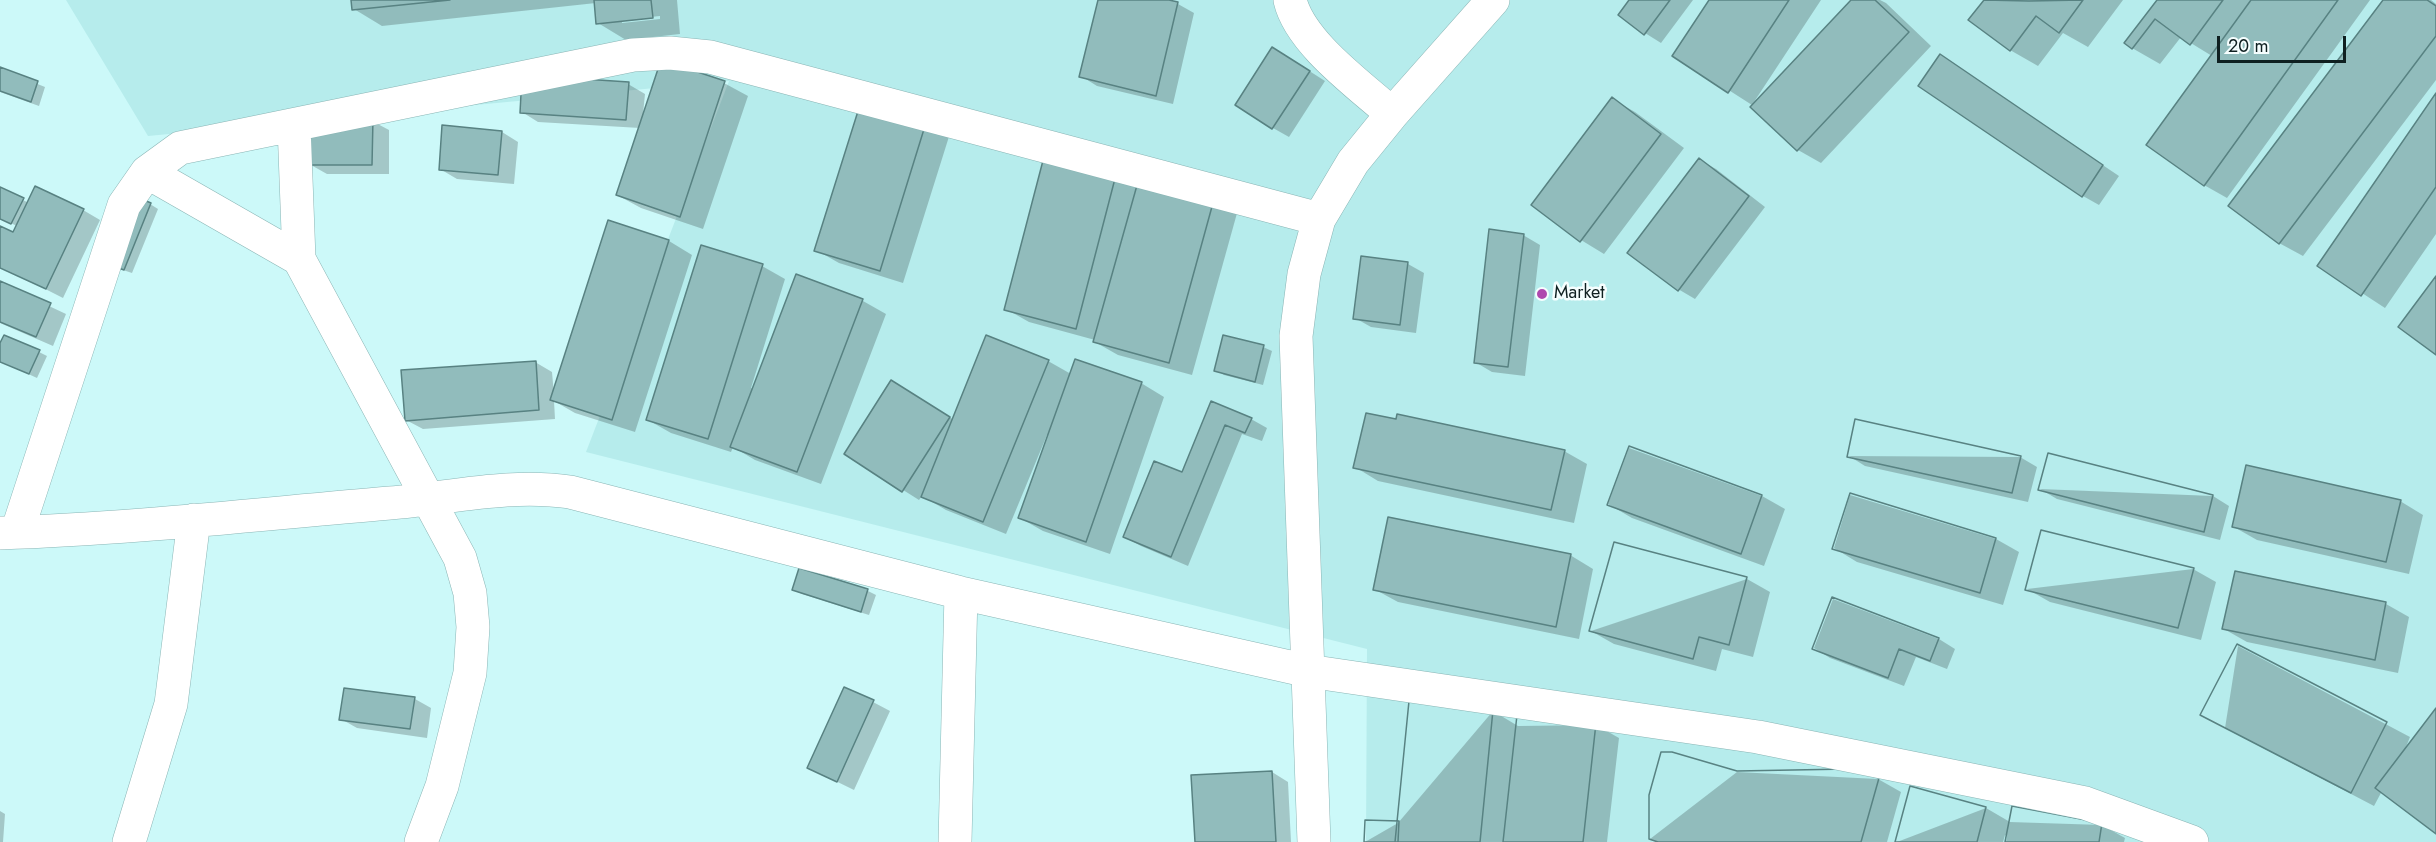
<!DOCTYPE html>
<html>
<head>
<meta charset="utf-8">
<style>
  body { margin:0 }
  #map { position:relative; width:2436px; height:842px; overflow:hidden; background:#ccf9f9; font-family:Jost,sans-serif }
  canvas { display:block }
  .scale { position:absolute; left:2217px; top:36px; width:129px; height:27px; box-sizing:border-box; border:3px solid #0f2021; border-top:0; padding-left:8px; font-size:18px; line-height:21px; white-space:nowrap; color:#0f2021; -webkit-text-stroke:4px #f5fefe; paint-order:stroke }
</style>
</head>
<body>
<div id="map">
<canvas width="2436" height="842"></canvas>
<div class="scale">20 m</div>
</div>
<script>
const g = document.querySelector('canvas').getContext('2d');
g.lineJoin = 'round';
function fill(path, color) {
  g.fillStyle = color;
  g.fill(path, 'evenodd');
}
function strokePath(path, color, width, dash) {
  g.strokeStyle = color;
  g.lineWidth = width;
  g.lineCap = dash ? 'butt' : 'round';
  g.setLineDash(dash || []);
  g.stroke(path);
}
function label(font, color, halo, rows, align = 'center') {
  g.font = font + ' Jost,sans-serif';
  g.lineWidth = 5;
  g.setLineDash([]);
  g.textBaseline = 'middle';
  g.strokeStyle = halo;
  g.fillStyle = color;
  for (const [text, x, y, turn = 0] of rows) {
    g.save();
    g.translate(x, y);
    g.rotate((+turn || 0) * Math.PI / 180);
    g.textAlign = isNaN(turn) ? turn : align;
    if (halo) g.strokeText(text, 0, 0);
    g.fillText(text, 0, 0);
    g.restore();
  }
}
fill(new Path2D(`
  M 66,0 L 2436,0 L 2436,842 L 1366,842 L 1367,649 L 586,452 L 729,81 L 148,136 Z`), '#b6ecec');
fill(new Path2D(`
  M 353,0 L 677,0 L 680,34 L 626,40 L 598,23 L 596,3 L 382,26 L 354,9 ZM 660,16 L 660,19 L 622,23 L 622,20 Z
  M 1099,0 L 1162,0 L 1178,4 L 1194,13 L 1173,104 L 1097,86 L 1081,76 Z
  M 1631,0 L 1693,0 L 1661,43 L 1645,33 Z
  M 1710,0 L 1821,0 L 1752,105 L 1674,55 Z
  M 1853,0 L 1880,0 L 1886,3 L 1931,46 L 1821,163 L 1798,150 Z
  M 1985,0 L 2123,0 L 2088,47 L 2063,33 L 2038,66 L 2010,50 L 1971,20 Z
  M 2159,0 L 2370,0 L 2227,198 L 2204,185 L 2212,56 L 2181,37 L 2160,64 L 2132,48 Z
  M 2385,0 L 2431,0 L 2436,4 L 2436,80 L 2303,256 L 2279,243 Z
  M 1940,56 L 2119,176 L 2099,205 L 2083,196 Z
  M 1289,58 L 1325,81 L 1289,137 L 1273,128 Z
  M 0,69 L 45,87 L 39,106 L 0,92 Z
  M 724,83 L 748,96 L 703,229 L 641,208 L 617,195 L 640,128 L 538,122 L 522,112 L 628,84 L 645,94 L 643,114 Z
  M 2436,96 L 2436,234 L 2385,308 L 2319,265 Z
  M 1612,99 L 1635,112 L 1684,148 L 1604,254 L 1581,240 Z
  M 928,114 L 952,127 L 903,283 L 839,263 L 816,250 Z
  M 372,121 L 389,130 L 389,174 L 327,174 L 311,165 Z
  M 502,132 L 518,142 L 514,184 L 457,179 L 440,169 Z
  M 1047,150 L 1239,206 L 1192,375 L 1118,355 L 1095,342 L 1095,340 L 1029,322 L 1006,309 Z
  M 1700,160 L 1716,169 L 1765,207 L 1695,299 L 1678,289 Z
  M 0,189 L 29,203 L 83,210 L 100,220 L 63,298 L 0,266 L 0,227 L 14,234 L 17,226 L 0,218 Z
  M 150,204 L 158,209 L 132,273 L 114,267 Z
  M 609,222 L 669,241 L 692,255 L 635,432 L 575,413 L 554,401 L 555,419 L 423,429 L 406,420 L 535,362 L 552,372 L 554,395 Z
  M 1523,235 L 1540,245 L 1525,376 L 1492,372 L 1475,362 Z
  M 1408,264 L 1424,273 L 1416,333 L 1371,327 L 1355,318 Z
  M 762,266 L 785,279 L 751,388 L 754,389 L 797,276 L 863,301 L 886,314 L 821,484 L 755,460 L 733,447 L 731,452 L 671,433 L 648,420 Z
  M 0,283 L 66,314 L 53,346 L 0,323 Z
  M 0,347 L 39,352 L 47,356 L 37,378 L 0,361 Z
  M 1263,347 L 1272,351 L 1263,385 L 1224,375 L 1216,370 Z
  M 1048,361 L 1071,374 L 1141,383 L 1164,397 L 1110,554 L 1043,531 L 1020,518 L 1049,436 L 1047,435 L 1006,534 L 946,510 L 922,496 L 919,500 L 846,454 L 908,391 L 954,420 Z
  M 1212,403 L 1251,419 L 1267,428 L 1262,441 L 1242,434 L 1188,566 L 1141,546 L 1124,537 L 1183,474 Z
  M 1629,448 L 1762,496 L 1785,509 L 1764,566 L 1632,518 L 1608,504 Z
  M 1564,451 L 1587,464 L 1574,523 L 1378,481 L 1355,467 Z
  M 1849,456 L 2020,457 L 2037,467 L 2028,502 L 1865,466 Z
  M 2040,489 L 2213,496 L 2229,506 L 2220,540 L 2057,499 Z
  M 1850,495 L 1996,539 L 2019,552 L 2003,605 L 1857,562 L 1834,548 Z
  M 2400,501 L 2423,515 L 2409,574 L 2257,540 L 2234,527 Z
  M 1570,555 L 1593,569 L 1579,639 L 1398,602 L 1374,589 Z
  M 2193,569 L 2216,582 L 2201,640 L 2050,602 L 2027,589 Z
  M 800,570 L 868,591 L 876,595 L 869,615 L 802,594 L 793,590 Z
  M 2236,573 L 2386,604 L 2409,617 L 2398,673 L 2247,642 L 2224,629 Z
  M 1747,579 L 1770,592 L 1753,657 L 1722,649 L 1716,671 L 1614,644 L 1591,631 Z
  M 1833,599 L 1939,639 L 1955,649 L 1947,669 L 1916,657 L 1904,686 L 1830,658 L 1814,648 Z
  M 2238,646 L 2410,737 L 2404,752 L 2436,710 L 2436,833 L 2382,791 L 2374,806 L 2225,728 Z
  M 345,690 L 415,699 L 431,708 L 427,738 L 357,728 L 341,719 Z
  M 873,702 L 890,711 L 854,790 L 809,768 Z
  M 1493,711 L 1518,726 L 1596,725 L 1619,738 L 1607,842 L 1365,842 L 1398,823 Z
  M 1272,772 L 1288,782 L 1291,842 L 1196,842 Z
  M 1737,772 L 1878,779 L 1901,792 L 1887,842 L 1656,842 L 1650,839 Z
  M 1986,808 L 2010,822 L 2102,825 L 2125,838 L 2124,842 L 2006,842 L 2007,836 L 2005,835 L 2003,842 L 1897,842 Z
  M 0,811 L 5,814 L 3,842 L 0,842 Z`), '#0003');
const building = new Path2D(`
  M 351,0 L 450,0 L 352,10 Z
  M 594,0 L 651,0 L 653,18 L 596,24 Z
  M 1098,0 L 1169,0 L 1178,2 L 1156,96 L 1079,77 Z
  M 1629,0 L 1670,0 L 1644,35 L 1618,15 Z
  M 1709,0 L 1789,0 L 1728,93 L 1672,56 Z
  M 1851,0 L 1875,0 L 1909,32 L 1797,151 L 1750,107 Z
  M 1984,0 L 2029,1 L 2083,0 L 2059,33 L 2036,16 L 2010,51 L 1968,20 Z
  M 2157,0 L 2223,0 L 2190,45 L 2155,19 L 2132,49 L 2124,43 Z
  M 2251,0 L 2338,0 L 2204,186 L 2146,145 Z
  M 2383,0 L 2427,0 L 2436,6 L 2436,36 L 2279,244 L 2228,206 Z
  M 1272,47 L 1310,71 L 1272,129 L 1235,105 Z
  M 1940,54 L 2103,165 L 2082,197 L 1918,86 Z
  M 661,60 L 725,81 L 680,217 L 616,195 Z
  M 0,67 L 38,81 L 31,102 L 0,91 Z
  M 522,75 L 629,82 L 626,120 L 520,113 Z
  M 864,92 L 929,113 L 880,271 L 814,251 Z
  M 2436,93 L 2436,187 L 2361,296 L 2317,266 Z
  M 1612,97 L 1661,134 L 1580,242 L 1531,205 Z
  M 373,119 L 372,165 L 309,165 L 309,120 Z
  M 442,125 L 502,131 L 498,175 L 439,170 Z
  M 1046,149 L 1118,167 L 1076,329 L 1004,310 Z
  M 1699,158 L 1749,196 L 1678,291 L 1627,253 Z
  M 1141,171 L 1216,192 L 1169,363 L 1093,342 Z
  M 35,186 L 84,209 L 46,289 L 0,268 L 0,226 L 13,232 Z
  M 0,187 L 24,198 L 11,224 L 0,219 Z
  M 132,195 L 151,203 L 124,270 L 105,263 Z
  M 608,220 L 669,240 L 612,420 L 550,400 Z
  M 1489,229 L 1524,234 L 1508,367 L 1474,363 Z
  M 701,245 L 763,264 L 708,439 L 646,420 Z
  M 1361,256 L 1408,262 L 1400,325 L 1353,319 Z
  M 796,274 L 863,299 L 797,472 L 730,447 Z
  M 2436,276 L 2436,355 L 2398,327 Z
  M 0,281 L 51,303 L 36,337 L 0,322 Z
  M 4,335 L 40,350 L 29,374 L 0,362 L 0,343 Z
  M 986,335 L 1049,360 L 983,522 L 921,497 Z
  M 1223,335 L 1264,345 L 1255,382 L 1214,371 Z
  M 1075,359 L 1142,382 L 1086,542 L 1018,518 Z
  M 536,361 L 539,410 L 405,421 L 401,370 Z
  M 891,380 L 950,417 L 902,492 L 844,454 Z
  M 1211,401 L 1252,418 L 1245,433 L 1225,425 L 1171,557 L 1123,537 L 1154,461 L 1182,472 Z
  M 1366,413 L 1396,419 L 1397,414 L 1565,450 L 1551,510 L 1353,468 Z
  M 1855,419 L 2021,456 L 2012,493 L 1847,457 Z
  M 1855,419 L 2021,456 L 2012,493 L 1847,457 Z
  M 1629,446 L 1762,495 L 1741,554 L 1607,505 Z
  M 1629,446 L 1762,495 L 1741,554 L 1607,505 Z
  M 2048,453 L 2213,495 L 2204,532 L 2038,490 Z
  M 2048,453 L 2213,495 L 2204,532 L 2038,490 Z
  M 2246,465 L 2401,500 L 2386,562 L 2232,527 Z
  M 1850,493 L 1996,538 L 1980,593 L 1832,549 Z
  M 1850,493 L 1996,538 L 1980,593 L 1832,549 Z
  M 1388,517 L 1571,554 L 1556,627 L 1373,590 Z
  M 2041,530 L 2194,568 L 2178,628 L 2025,590 Z
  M 2041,530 L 2194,568 L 2178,628 L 2025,590 Z
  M 1614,542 L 1747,577 L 1729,645 L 1699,637 L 1693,659 L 1589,631 Z
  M 1614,542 L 1747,577 L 1729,645 L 1699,637 L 1693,659 L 1589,631 Z
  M 799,568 L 868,589 L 861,612 L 792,590 Z
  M 2235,571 L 2386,602 L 2375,660 L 2222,629 Z
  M 1832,597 L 1939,638 L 1930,661 L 1899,649 L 1888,678 L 1812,649 Z
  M 1832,597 L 1939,638 L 1930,661 L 1899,649 L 1888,678 L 1812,649 Z
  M 2237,644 L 2387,722 L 2351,793 L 2200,715 Z
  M 2237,644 L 2387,722 L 2351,793 L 2200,715 Z
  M 844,687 L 874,700 L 837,782 L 807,768 Z
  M 344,688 L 415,697 L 410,729 L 339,720 Z
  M 1409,701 L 1493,710 L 1480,842 L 1395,842 Z
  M 1409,701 L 1493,710 L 1480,842 L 1395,842 Z
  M 2436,708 L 2436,834 L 2375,788 Z
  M 1517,715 L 1596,723 L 1583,842 L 1503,842 Z
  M 1517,715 L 1596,723 L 1583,842 L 1503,842 Z
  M 1661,752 L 1672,752 L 1737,771 L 1848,769 L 1879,778 L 1861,842 L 1658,842 L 1649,839 L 1649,795 Z
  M 1661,752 L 1672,752 L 1737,771 L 1848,769 L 1879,778 L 1861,842 L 1658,842 L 1649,839 L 1649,795 Z
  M 1272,771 L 1276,842 L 1195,842 L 1191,775 Z
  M 1910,786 L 1986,807 L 1977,842 L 1895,842 Z
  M 1910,786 L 1986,807 L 1977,842 L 1895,842 Z
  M 2012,806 L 2102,823 L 2099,842 L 2005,842 Z
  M 2012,806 L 2102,823 L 2099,842 L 2005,842 Z
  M 1365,820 L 1399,821 L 1398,842 L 1364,842 Z
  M 1365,820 L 1399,821 L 1398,842 L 1364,842 Z`);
fill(building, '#91bcbc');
strokePath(building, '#588282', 1.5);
const minor = new Path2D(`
  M 1290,0 C 1300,43 1360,85 1392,114
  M 294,125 L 299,259 L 460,558 L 470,593 L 473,627 L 470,673 L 442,786 L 421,842
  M 147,172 L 299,259
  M 17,532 L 124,205 L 147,172 L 180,148 L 633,55 L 670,53 L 710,57 L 1319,219
  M 0,533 C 130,529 260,514 390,503 C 450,498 510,483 570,492 L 961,593 L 1308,671 L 1758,737 L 2085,803 L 2192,842
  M 129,842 L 171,704 L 194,520
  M 955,842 L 961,593
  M 1314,842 L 1296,336 L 1304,274 L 1319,219 L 1353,162 L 1392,114 L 1493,0`);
strokePath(minor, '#8ab5b5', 34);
strokePath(minor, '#fff', 33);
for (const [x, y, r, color] of [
  [1542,294,6,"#af49ae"]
]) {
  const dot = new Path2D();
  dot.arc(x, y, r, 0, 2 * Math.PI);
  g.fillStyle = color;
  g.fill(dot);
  strokePath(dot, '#f5fefe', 2);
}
label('18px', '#0f2021', '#f5fefe', [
  ["Market",1554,294]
], 'left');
</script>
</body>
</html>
